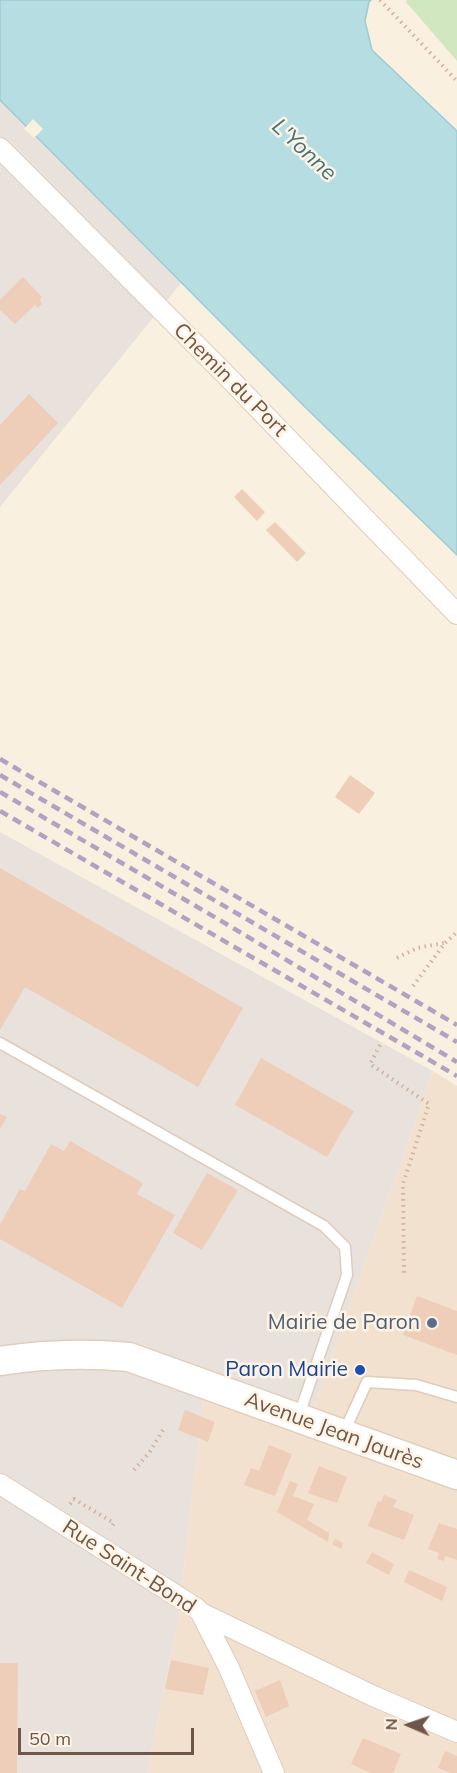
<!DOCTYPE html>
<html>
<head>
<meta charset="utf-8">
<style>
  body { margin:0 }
  #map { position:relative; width:457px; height:1773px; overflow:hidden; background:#faf0e0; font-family:Mulish,sans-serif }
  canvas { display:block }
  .north { position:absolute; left:379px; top:1695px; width:60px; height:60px; -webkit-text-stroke:4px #fef4e6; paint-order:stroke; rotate:272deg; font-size:16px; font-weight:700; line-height:24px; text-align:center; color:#705649 }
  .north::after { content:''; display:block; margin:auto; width:21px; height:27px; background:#705649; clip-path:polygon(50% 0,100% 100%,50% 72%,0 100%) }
  .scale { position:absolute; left:18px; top:1728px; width:176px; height:27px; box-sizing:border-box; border:3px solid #705649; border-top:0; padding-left:8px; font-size:18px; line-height:21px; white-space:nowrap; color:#705649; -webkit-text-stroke:4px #fef4e6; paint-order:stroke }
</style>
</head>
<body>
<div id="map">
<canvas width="457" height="1773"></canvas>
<div class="north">N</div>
<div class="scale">50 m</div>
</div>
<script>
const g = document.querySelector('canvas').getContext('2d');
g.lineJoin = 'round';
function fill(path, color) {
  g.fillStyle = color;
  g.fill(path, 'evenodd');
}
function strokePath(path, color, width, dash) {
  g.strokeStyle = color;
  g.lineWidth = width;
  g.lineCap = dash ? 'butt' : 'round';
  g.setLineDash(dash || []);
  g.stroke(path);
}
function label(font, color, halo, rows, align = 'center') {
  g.font = font + ' Mulish,sans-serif';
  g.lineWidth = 5;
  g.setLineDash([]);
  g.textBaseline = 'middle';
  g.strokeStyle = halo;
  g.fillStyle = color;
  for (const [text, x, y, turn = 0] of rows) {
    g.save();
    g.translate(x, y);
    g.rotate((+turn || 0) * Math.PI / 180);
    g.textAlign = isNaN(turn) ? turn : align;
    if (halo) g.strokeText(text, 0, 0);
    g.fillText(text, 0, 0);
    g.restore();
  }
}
fill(new Path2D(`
  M 433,1071 L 457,1086 L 457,1773 L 147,1773 L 178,1621 L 205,1383 L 309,1421 Z`), '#f2e1cf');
fill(new Path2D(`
  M 0,100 L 182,282 L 0,507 Z
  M 0,832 L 433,1071 L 309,1421 L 205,1384 L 178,1621 L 147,1773 L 0,1773 Z`), '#e9e2dc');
fill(new Path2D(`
  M 407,0 L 457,0 L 457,61 L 406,2 Z`), '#d1e7c0');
const water = new Path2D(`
  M 0,0 L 371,0 L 369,2 L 365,21 L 372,50 L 457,131 L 457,555 L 305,407 L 0,100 Z`);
fill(water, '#b6dde2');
strokePath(water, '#9dccd3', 1.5);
fill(new Path2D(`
  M 33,119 L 43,129 L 34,138 L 24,129 Z`), '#faf0e0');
fill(new Path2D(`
  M 23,277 L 42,297 L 40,300 L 42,304 L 38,308 L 35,305 L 15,324 L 0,310 L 0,300 Z
  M 29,394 L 58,423 L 0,485 L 0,425 Z
  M 242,489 L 265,512 L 257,521 L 234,497 Z
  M 275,522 L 306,553 L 297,562 L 266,530 Z
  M 350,775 L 375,793 L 359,814 L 335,797 Z
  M 0,868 L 243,1008 L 198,1087 L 25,987 L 0,1030 Z
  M 261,1058 L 354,1111 L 327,1157 L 235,1105 Z
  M 0,1114 L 7,1117 L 0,1129 Z
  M 70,1141 L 143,1183 L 137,1194 L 175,1215 L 122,1308 L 0,1239 L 0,1224 L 20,1189 L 25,1191 L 51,1144 L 64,1151 Z
  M 207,1173 L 238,1190 L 202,1250 L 173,1233 Z
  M 417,1296 L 457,1311 L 457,1355 L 403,1335 Z
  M 185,1410 L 215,1422 L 208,1442 L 178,1430 Z
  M 269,1445 L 292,1454 L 275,1496 L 244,1485 L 251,1468 L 259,1471 Z
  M 319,1466 L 347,1477 L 337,1503 L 308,1493 Z
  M 290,1481 L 298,1484 L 293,1496 L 314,1504 L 307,1520 L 329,1533 L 328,1542 L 277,1512 Z
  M 384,1495 L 397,1500 L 393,1507 L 414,1515 L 404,1540 L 368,1526 L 378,1501 L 381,1502 Z
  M 439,1523 L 457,1529 L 457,1560 L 445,1556 L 444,1561 L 437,1559 L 439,1553 L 428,1549 Z
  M 335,1539 L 343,1543 L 341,1549 L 332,1544 Z
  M 372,1552 L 394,1564 L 389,1575 L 366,1563 Z
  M 409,1570 L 447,1587 L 442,1601 L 404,1582 Z
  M 171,1660 L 209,1668 L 203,1695 L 165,1689 Z
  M 0,1663 L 18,1663 L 17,1773 L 0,1773 Z
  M 280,1680 L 289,1706 L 266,1717 L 255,1691 Z
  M 363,1738 L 401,1754 L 393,1773 L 371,1773 L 351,1764 Z
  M 445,1751 L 457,1756 L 457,1773 L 451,1773 L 438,1768 Z`), '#eecdb9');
const service = new Path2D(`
  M 0,1043 L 324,1226 L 345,1247 L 347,1275 L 298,1418
  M 344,1432 L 367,1382 L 416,1385 L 457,1397`);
const minor = new Path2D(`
  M 0,148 L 228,377 L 457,614
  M 0,1484 L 196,1608 L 201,1613 L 229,1668 L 274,1773
  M 201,1613 L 371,1695 L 457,1732`);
const secondary = new Path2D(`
  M 0,1361 C 43,1354 85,1353 129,1357 L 457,1475`);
strokePath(service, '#deccbd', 13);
strokePath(minor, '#deccbd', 22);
strokePath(secondary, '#e2cdbb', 31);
strokePath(new Path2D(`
  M 380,0 L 457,81
  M 397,958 L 417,948 L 444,943
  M 413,986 L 445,943 L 457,932
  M 380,1045 L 370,1064 L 429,1104 L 403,1184 L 404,1276
  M 134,1470 L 149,1453 L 163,1430
  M 70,1504 L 74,1499 L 114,1523 L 110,1529`), '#d2b19d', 4, [1.5, 4.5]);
strokePath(service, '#fff', 10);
strokePath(minor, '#fff', 20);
strokePath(secondary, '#fff', 28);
strokePath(new Path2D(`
  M 0,759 L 457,1025
  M 0,775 L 457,1042
  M 0,792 L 223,922 L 457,1062
  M 0,811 L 457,1076`), '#b2a1c2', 4.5, [9, 6]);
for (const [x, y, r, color] of [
  [432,1323,6,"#5c6f8a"],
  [360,1370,6,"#1a4fb4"]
]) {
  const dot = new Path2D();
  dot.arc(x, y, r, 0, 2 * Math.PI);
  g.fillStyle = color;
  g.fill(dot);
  strokePath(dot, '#fef4e6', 2);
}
label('21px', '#705649', '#fef4e6', [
  ["Chemin du Port",230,380,45],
  ["Avenue Jean Jaurès",334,1431,20],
  ["Rue Saint-Bond",129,1567,33]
]);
label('21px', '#4e5e75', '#fef4e6', [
  ["Mairie de Paron",420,1323]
], 'right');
label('21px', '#164399', '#fef4e6', [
  ["Paron Mairie",348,1370]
], 'right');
label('italic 22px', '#42737b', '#fef4e6', [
  ["L'Yonne",304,150,43]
]);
</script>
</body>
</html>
